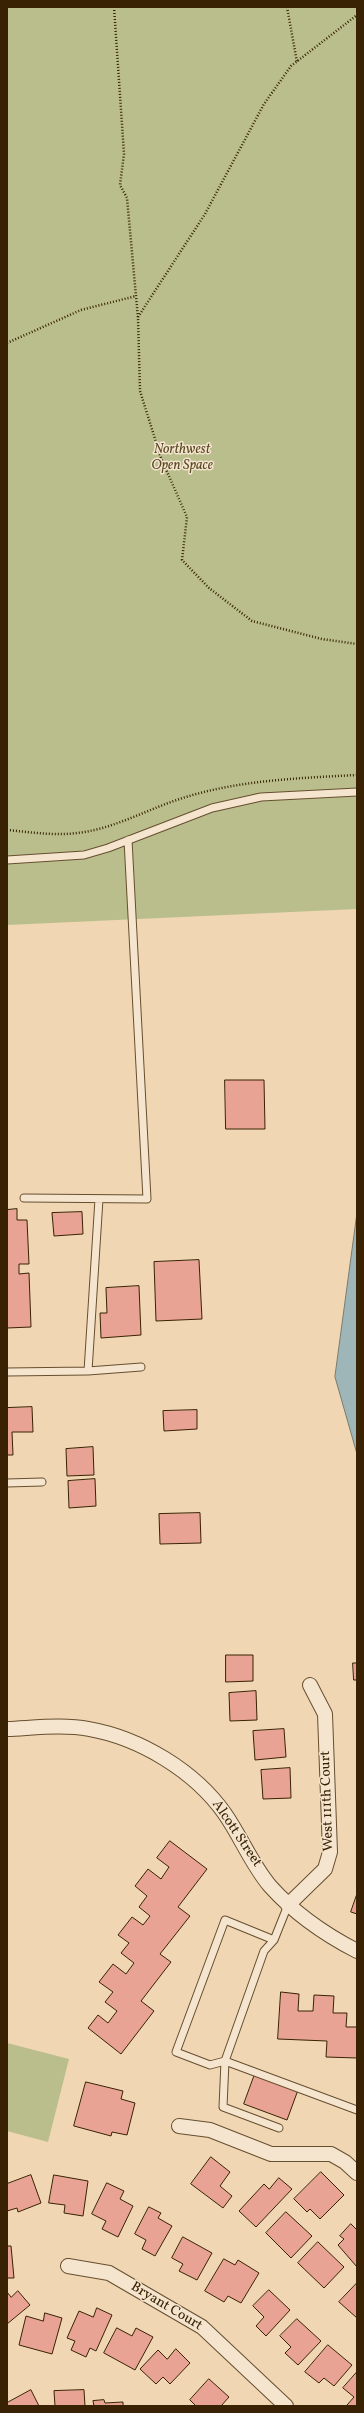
<!DOCTYPE html>
<html>
<head>
<meta charset="utf-8">
<style>
  body { margin:0 }
  #map { position:relative; width:364px; height:2413px; overflow:hidden; background:#f0d6b3; font-family:Vollkorn,serif }
  canvas { display:block }
  .frame { position:absolute; inset:0; border:8px solid #382203; pointer-events:none }
</style>
</head>
<body>
<div id="map">
<canvas width="364" height="2413"></canvas>
<div class="frame"></div>
</div>
<script>
const g = document.querySelector('canvas').getContext('2d');
g.lineJoin = 'round';
function fill(path, color) {
  g.fillStyle = color;
  g.fill(path, 'evenodd');
}
function strokePath(path, color, width, dash) {
  g.strokeStyle = color;
  g.lineWidth = width;
  g.lineCap = dash ? 'butt' : 'round';
  g.setLineDash(dash || []);
  g.stroke(path);
}
function label(font, color, halo, rows, align = 'center') {
  g.font = font + ' Vollkorn,serif';
  g.lineWidth = 3;
  g.setLineDash([]);
  g.textBaseline = 'middle';
  g.strokeStyle = halo;
  g.fillStyle = color;
  for (const [text, x, y, turn = 0] of rows) {
    g.save();
    g.translate(x, y);
    g.rotate((+turn || 0) * Math.PI / 180);
    g.textAlign = isNaN(turn) ? turn : align;
    if (halo) g.strokeText(text, 0, 0);
    g.fillText(text, 0, 0);
    g.restore();
  }
}
fill(new Path2D(`
  M 7,7 L 357,7 L 357,909 L 7,925 Z
  M 7,2043 L 69,2059 L 48,2142 L 7,2131 Z`), '#b9be8c');
const water = new Path2D(`
  M 357,1213 L 357,1454 L 335,1377 Z`);
fill(water, '#9fb6b8');
strokePath(water, '#767b70', 1);
const building = new Path2D(`
  M 225,1080 L 264,1080 L 265,1129 L 226,1129 Z
  M 17,1209 L 17,1220 L 27,1220 L 29,1264 L 19,1264 L 19,1274 L 29,1273 L 31,1327 L 7,1328 L 7,1210 Z
  M 82,1212 L 83,1234 L 54,1236 L 52,1213 Z
  M 199,1260 L 202,1319 L 156,1321 L 154,1262 Z
  M 139,1286 L 141,1335 L 101,1338 L 100,1313 L 107,1313 L 106,1288 Z
  M 32,1407 L 33,1432 L 12,1432 L 13,1455 L 7,1455 L 7,1408 Z
  M 197,1410 L 197,1429 L 164,1431 L 163,1411 Z
  M 93,1447 L 94,1475 L 67,1476 L 66,1449 Z
  M 95,1479 L 96,1506 L 69,1508 L 68,1481 Z
  M 200,1513 L 201,1543 L 160,1544 L 159,1514 Z
  M 226,1655 L 253,1655 L 253,1681 L 226,1682 Z
  M 353,1663 L 357,1663 L 357,1680 L 354,1680 Z
  M 256,1691 L 257,1720 L 230,1721 L 229,1693 Z
  M 284,1729 L 286,1757 L 255,1760 L 253,1731 Z
  M 290,1768 L 291,1798 L 263,1799 L 261,1770 Z
  M 170,1841 L 207,1869 L 178,1907 L 190,1916 L 160,1954 L 171,1962 L 141,2001 L 154,2011 L 121,2054 L 88,2028 L 98,2015 L 108,2023 L 117,2011 L 105,2002 L 113,1992 L 99,1982 L 113,1964 L 126,1974 L 134,1963 L 121,1953 L 129,1943 L 118,1935 L 132,1917 L 143,1925 L 150,1916 L 139,1907 L 147,1896 L 135,1886 L 148,1869 L 161,1879 L 169,1867 L 157,1858 Z
  M 357,1894 L 357,1914 L 351,1912 Z
  M 281,1992 L 299,1994 L 298,2011 L 313,2011 L 314,1995 L 334,1996 L 333,2013 L 347,2013 L 346,2027 L 357,2027 L 357,2058 L 326,2057 L 327,2041 L 278,2039 Z
  M 255,2074 L 298,2090 L 287,2120 L 244,2104 Z
  M 86,2082 L 123,2091 L 121,2099 L 135,2103 L 127,2135 L 112,2132 L 111,2136 L 74,2126 Z
  M 211,2157 L 230,2172 L 220,2186 L 232,2196 L 223,2208 L 191,2184 Z
  M 321,2172 L 344,2195 L 320,2219 L 310,2209 L 307,2212 L 294,2199 Z
  M 31,2175 L 41,2203 L 18,2212 L 17,2208 L 7,2211 L 7,2184 Z
  M 54,2175 L 88,2181 L 83,2216 L 64,2213 L 65,2205 L 49,2203 Z
  M 279,2178 L 292,2189 L 256,2227 L 239,2211 L 264,2184 L 269,2189 Z
  M 107,2183 L 124,2191 L 120,2199 L 133,2206 L 118,2237 L 102,2229 L 106,2221 L 92,2214 Z
  M 149,2207 L 161,2213 L 158,2218 L 172,2226 L 155,2256 L 142,2249 L 146,2240 L 135,2234 Z
  M 286,2212 L 312,2236 L 291,2258 L 266,2233 Z
  M 351,2224 L 357,2230 L 357,2267 L 338,2245 L 344,2239 L 340,2236 Z
  M 183,2237 L 212,2253 L 197,2280 L 179,2271 L 183,2264 L 172,2258 Z
  M 318,2242 L 344,2267 L 324,2288 L 298,2263 Z
  M 7,2246 L 11,2246 L 14,2278 L 7,2278 Z
  M 224,2259 L 235,2265 L 238,2260 L 259,2273 L 241,2303 L 228,2296 L 224,2302 L 205,2291 Z
  M 357,2283 L 357,2318 L 339,2302 Z
  M 269,2290 L 290,2310 L 266,2336 L 256,2326 L 264,2317 L 253,2306 Z
  M 18,2291 L 30,2305 L 7,2324 L 7,2292 L 11,2297 Z
  M 97,2308 L 112,2315 L 96,2351 L 90,2348 L 86,2357 L 71,2350 L 75,2341 L 67,2338 L 79,2311 L 93,2317 Z
  M 45,2313 L 62,2318 L 52,2354 L 19,2345 L 26,2316 L 43,2321 Z
  M 297,2319 L 321,2341 L 298,2365 L 285,2353 L 291,2347 L 280,2336 Z
  M 117,2328 L 132,2336 L 136,2328 L 153,2337 L 135,2370 L 104,2353 Z
  M 328,2345 L 352,2365 L 334,2386 L 324,2378 L 319,2383 L 305,2372 Z
  M 176,2349 L 190,2363 L 170,2384 L 163,2377 L 156,2384 L 140,2369 L 158,2350 L 167,2359 Z
  M 357,2372 L 357,2406 L 348,2406 L 347,2405 L 354,2397 L 343,2388 Z
  M 209,2379 L 229,2397 L 221,2406 L 196,2406 L 190,2400 Z
  M 31,2390 L 39,2406 L 7,2406 L 7,2403 Z
  M 84,2390 L 85,2406 L 55,2406 L 54,2391 Z
  M 104,2400 L 105,2403 L 123,2402 L 123,2406 L 94,2406 L 93,2401 Z`);
fill(building, '#e8a394');
strokePath(building, '#382203', 1);
const lane = new Path2D(`
  M 7,860 L 84,855 L 108,848 L 212,808 L 261,797 L 357,792
  M 24,1198 L 147,1199 L 128,840
  M 99,1199 L 88,1371 L 141,1367
  M 7,1372 L 88,1371
  M 7,1483 L 42,1482
  M 288,1905 L 274,1940 L 264,1951 L 225,2061 L 357,2110
  M 274,1940 L 225,1920 L 176,2052 L 210,2065 L 225,2061 L 223,2107 L 279,2128`);
const street = new Path2D(`
  M 7,1729 C 33,1728 63,1724 89,1729 C 140,1738 195,1771 225,1814 C 241,1837 252,1865 270,1886 C 295,1914 324,1934 357,1951
  M 288,1905 L 325,1869 L 330,1852 L 325,1714 L 310,1685
  M 179,2126 L 210,2130 L 271,2154 L 331,2154 L 345,2162 L 357,2173
  M 68,2266 L 109,2273 L 202,2327 L 286,2406`);
strokePath(lane, '#664f2f', 9);
strokePath(street, '#664f2f', 16);
strokePath(new Path2D(`
  M 114,7 L 124,154 L 120,185 L 127,198 L 138,318 L 140,391 L 161,458 L 187,517 L 182,560 L 209,588 L 252,621 L 322,639 L 357,644
  M 287,7 L 297,62
  M 138,317 L 205,214 L 264,104 L 291,66 L 357,15
  M 7,343 L 81,310 L 136,296
  M 7,830 C 30,832 53,836 77,833 C 115,829 149,808 186,797 C 241,780 300,778 357,775`), '#382203', 2.5, [1, 2]);
strokePath(lane, '#f5e4ce', 7);
strokePath(street, '#f5e4ce', 14);
label('italic 14px', '#584925', '#f5e4ce', [
  ["Northwest",182,450],
  ["Open Space",182,466]
]);
label('14px', '#382203', '#f5e4ce', [
  ["West 111th Court",328,1801,-92],
  ["Alcott Street",236,1834,56],
  ["Bryant Court",166,2307,31]
]);
</script>
</body>
</html>
